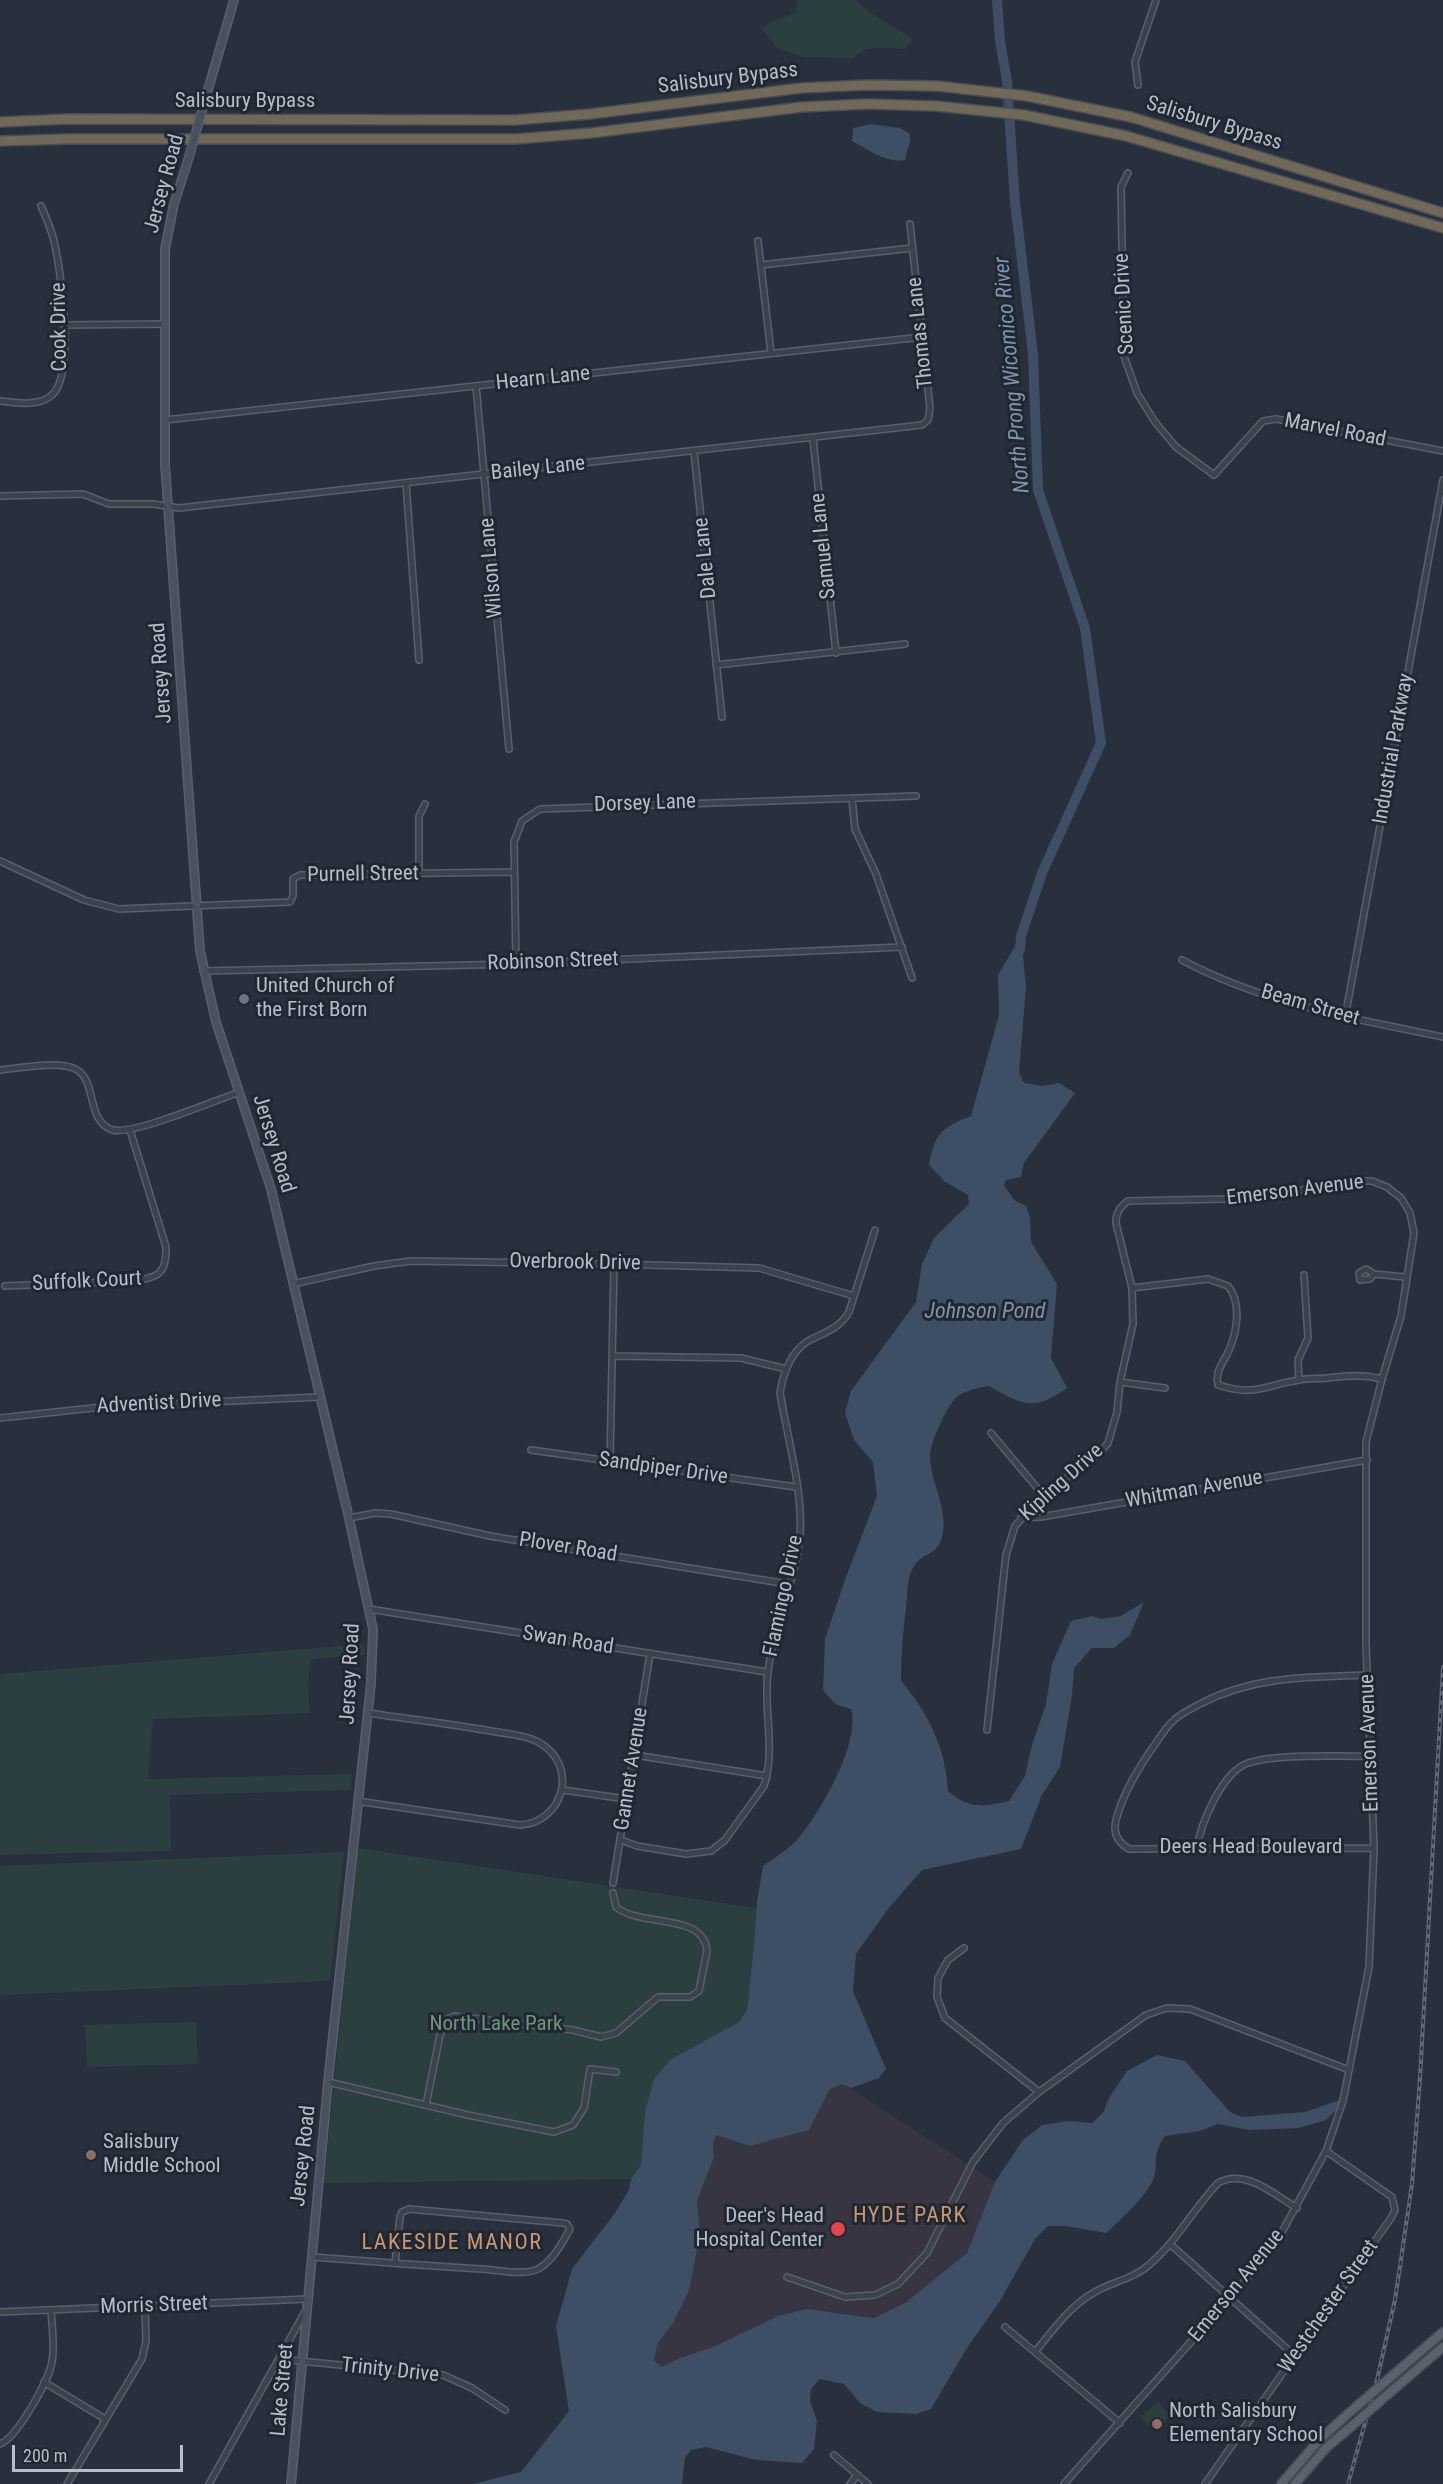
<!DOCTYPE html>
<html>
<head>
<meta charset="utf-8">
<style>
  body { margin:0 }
  #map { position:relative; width:1443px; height:2484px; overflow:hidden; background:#27303c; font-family:"Roboto Condensed",sans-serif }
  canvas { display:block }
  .scale { position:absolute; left:12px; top:2445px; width:171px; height:27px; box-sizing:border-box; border:3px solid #b6bdc8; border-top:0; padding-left:8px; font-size:18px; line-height:21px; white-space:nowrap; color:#b6bdc8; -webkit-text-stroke:4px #1f2732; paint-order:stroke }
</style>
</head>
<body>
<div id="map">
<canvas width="1443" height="2484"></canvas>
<div class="scale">200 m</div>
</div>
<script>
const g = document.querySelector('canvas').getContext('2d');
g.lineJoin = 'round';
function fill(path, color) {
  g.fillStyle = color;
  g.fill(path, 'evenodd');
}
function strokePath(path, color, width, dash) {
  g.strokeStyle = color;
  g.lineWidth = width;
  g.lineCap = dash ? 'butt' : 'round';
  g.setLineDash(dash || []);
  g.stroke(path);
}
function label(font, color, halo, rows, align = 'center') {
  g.font = font + ' "Roboto Condensed",sans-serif';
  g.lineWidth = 6;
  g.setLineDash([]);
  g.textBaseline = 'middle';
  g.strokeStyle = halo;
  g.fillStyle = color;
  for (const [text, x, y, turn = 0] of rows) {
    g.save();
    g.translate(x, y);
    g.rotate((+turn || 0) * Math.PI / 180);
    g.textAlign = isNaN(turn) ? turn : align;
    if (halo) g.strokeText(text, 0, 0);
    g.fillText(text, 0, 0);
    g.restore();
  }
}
fill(new Path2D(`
  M 842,2083 L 995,2182 L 967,2253 L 905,2303 L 874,2318 L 837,2312 L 778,2316 L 713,2347 L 680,2358 L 661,2367 L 654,2360 L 658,2343 L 673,2323 L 700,2233 L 697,2201 L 714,2157 L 713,2143 L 716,2134 L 750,2146 L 809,2130 L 830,2089 Z`), '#363541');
fill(new Path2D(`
  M 798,0 L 856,0 C 871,17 895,25 913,40 L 905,49 C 886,49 867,43 854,58 L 803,57 L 777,48 L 762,29 L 772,22 L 795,13 Z
  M 364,1644 L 365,1655 L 311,1659 L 308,1687 L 310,1713 L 153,1719 L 148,1779 L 352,1774 L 350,1790 L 170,1795 L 171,1851 L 0,1855 L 0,1674 Z
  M 358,1848 L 756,1908 L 754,1945 L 747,2010 L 739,2022 L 730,2026 L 645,2112 L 641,2165 L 631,2179 L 324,2183 Z
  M 344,1852 L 330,1981 L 0,1995 L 0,1866 Z
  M 196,2022 L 198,2064 L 87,2067 L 85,2025 Z
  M 1158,2402 L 1171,2415 L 1158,2429 L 1152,2425 L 1150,2427 L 1140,2417 Z`), '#2c3f40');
fill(new Path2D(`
  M 871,124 L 900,128 L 910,134 L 910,141 L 905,160 C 886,164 868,149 852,141 L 853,128 Z
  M 1021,936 L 1026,987 L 1019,1073 L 1024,1083 L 1042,1086 L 1059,1083 L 1075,1093 L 1024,1163 L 1021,1177 L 1006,1180 L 1004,1185 L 1014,1200 L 1026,1206 L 1030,1217 L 1031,1242 L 1057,1284 L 1051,1358 L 1067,1388 C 1034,1412 1022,1405 989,1386 C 978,1388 967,1390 958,1396 C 948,1403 929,1445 930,1457 C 931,1485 952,1515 940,1543 C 935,1554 922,1555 916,1563 C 906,1577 908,1591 906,1607 C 903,1632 901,1656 901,1681 C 928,1712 946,1749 948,1791 C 968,1809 984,1807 1009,1801 L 1025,1776 L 1032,1745 L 1046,1704 L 1052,1664 L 1071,1621 L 1092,1616 L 1101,1619 L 1121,1616 L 1144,1602 L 1130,1635 L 1114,1648 L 1092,1648 L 1074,1668 L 1072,1696 L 1060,1767 L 1042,1795 L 1021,1849 L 922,1870 L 888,1909 L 856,1954 L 853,1991 L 886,2069 L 879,2078 L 851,2088 L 842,2084 L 830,2089 L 809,2130 L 750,2146 L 716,2135 L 713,2143 L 714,2157 L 697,2201 L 700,2233 L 689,2291 L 673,2323 L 658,2343 L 654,2360 L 661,2367 L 680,2358 L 713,2347 L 778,2316 L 807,2309 L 874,2318 L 905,2303 L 967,2253 L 995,2182 L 1023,2140 L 1042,2125 L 1067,2121 L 1092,2123 L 1103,2113 L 1109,2098 L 1127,2071 L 1157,2055 L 1185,2061 L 1230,2112 L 1242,2117 L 1305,2112 L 1340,2100 L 1338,2108 L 1326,2120 L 1299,2128 L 1249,2130 L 1218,2124 L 1200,2131 L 1165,2136 C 1150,2158 1160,2162 1153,2180 C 1147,2195 1118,2223 1106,2233 L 1065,2226 L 1048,2226 L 1035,2239 L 1000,2301 L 967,2348 L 931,2409 L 916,2414 L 877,2412 L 860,2403 L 844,2384 L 820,2379 L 811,2389 L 810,2401 L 817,2421 L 814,2449 L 802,2463 L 756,2460 L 706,2447 L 691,2450 L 685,2458 L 682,2484 L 473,2484 L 521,2472 L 569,2411 L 556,2326 L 572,2269 L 615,2213 L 629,2190 L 631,2179 L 641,2165 L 645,2112 L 654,2079 L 670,2060 L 739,2022 L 747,2010 L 754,1945 L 757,1902 L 763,1866 C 774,1858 787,1850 796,1841 C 819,1815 861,1743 851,1709 L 835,1704 L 823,1690 L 825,1639 L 846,1577 L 877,1496 L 873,1462 L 854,1440 L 845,1413 L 851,1391 L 916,1302 L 922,1264 L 934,1238 L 969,1204 L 968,1195 L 944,1181 L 929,1165 C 934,1134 942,1127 971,1116 L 999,1015 L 998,975 Z`), '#3e4e64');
strokePath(new Path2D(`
  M 997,0 L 1000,41 L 1007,81 L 1015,202 L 1033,354 L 1038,490 L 1085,628 L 1101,743 L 1042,873 L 1021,936 L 1020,950`), '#3e4e64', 10);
const street = new Path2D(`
  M 1138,85 L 1135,62 L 1156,0
  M 1128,173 L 1121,187 L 1124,356 L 1137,393 L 1155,422 L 1176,447 L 1214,475 L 1263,421 L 1276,419 L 1443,451
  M 758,241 L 771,353
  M 761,265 L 912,248
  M 64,325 L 165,324
  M 476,386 L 509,749
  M 0,401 C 16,403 41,407 53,394 C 75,371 61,271 54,241 C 51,229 46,217 41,206
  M 165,420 L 922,337
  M 813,439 L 836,653
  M 694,452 L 722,717
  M 406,483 L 419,660
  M 0,496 L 83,494 L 109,504 L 153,504 L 179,508 L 922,425 L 928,420 L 930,408 L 910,224
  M 716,665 L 905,644
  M 852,798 L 855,829 L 876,874 L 912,978
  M 0,861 L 84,900 L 119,909 L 290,902 L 293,896 L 293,879 L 300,875 L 514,872
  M 419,873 L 419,816 L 425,804
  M 1182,960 C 1262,1003 1354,1019 1443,1037
  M 516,964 L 514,842 L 522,821 L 540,809 L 916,796
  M 203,971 L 516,964 L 902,947
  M 1345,1018 L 1443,480
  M 0,1070 C 18,1068 56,1061 73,1068 C 99,1077 84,1121 113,1130 C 134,1135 216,1100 240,1092
  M 1366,1269 L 1374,1274 L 1370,1279 L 1360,1280 L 1359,1273 Z
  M 1374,1274 L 1405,1277
  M 293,1284 L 374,1266 L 411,1261 L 614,1264 L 759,1268 L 854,1296
  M 5,1286 L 132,1281 C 158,1278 167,1274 166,1247 L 130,1130
  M 1132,1288 L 1208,1279 L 1228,1286 C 1242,1303 1237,1332 1229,1350 C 1224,1363 1215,1369 1218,1385 C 1255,1397 1265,1385 1299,1380 C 1308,1378 1318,1379 1327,1378 C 1347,1376 1361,1374 1382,1379
  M 613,1356 L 741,1358 L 786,1369
  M 1299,1380 L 1298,1360 L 1308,1338 L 1304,1275
  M 1120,1382 L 1165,1388
  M 0,1418 L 102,1407 L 319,1397
  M 991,1433 L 1043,1495
  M 531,1450 L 796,1487
  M 610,1461 L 614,1264
  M 349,1518 L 375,1513 L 391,1514 L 490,1536 L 788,1584
  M 1021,1518 L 1041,1517 L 1367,1460
  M 369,1609 L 767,1672
  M 1369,1675 C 1309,1677 1253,1676 1200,1704 C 1191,1709 1180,1714 1173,1721 C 1164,1729 1158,1741 1151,1750 C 1140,1766 1129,1784 1122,1802 C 1114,1822 1109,1837 1129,1849 L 1374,1848
  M 987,1730 L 1006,1555 L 1015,1526 L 1043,1495 L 1099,1454 L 1108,1443 L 1117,1412 L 1120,1382 L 1133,1324 L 1132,1288 L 1116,1223 C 1116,1212 1120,1207 1128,1201 L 1224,1199 L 1272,1195 L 1357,1181 L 1372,1181 L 1387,1187 L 1401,1198 L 1410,1213 L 1414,1233 L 1401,1316 L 1382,1379 L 1366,1442 L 1366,1644 L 1374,1848 L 1369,1967 L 1343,2101 L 1326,2151 L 1276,2243 L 1231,2297 L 1064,2484
  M 635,1755 L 767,1776
  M 563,1790 L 626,1799
  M 357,1801 L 520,1825 C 564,1822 579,1766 540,1743 C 526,1735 507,1734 491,1731 C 450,1724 409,1719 368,1713
  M 621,1840 L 637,1846 L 686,1854 L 711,1851 L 725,1840 L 764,1786 C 776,1749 763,1709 768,1672 C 773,1626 797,1579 800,1533 C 803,1491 787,1436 780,1393 C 783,1374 791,1352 808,1341 C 825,1332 839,1329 849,1312 L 875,1230
  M 1197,1848 C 1201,1823 1222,1772 1248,1763 C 1278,1753 1338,1757 1372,1756
  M 613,1883 L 650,1654
  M 964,1948 L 948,1960 L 938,1978 L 937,1997 L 945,2018 L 1039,2092
  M 328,2082 L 468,2115 L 554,2132 L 573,2125 L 584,2108 L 590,2069 L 616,2072
  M 426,2105 L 440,2035 L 446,2020 L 454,2016 L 573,2030 L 601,2037 L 616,2033 L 658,1997 L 690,1997 L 699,1991 L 707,1951 C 704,1912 642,1928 616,1907 L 613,1893
  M 1170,2244 L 1295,2356
  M 312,2257 C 369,2261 426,2266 483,2269 C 499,2270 523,2276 538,2269 C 553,2261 562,2243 570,2229 L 567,2224 L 563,2223 L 409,2209 L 402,2212 L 400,2217 L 395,2263
  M 787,2277 L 845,2297 L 875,2295 L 898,2284 L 927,2253 L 973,2162 L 1003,2123 L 1039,2092 L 1146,2015 L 1167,2008 L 1190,2009 L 1349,2070
  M 0,2312 L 308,2299
  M 1005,2327 L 1120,2423
  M 1035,2352 C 1052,2331 1069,2307 1093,2293 C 1111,2282 1134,2279 1150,2264 C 1177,2241 1194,2208 1218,2183 C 1246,2168 1273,2194 1297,2208
  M 277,2363 L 289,2360 L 443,2375 L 472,2388 L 505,2410
  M 44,2382 L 105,2419
  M 0,2444 C 17,2438 49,2380 52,2362 C 55,2345 52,2327 51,2310
  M 834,2455 L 868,2484
  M 67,2484 L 142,2359 L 146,2341 L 145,2306
  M 209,2484 L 306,2310
  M 850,2484 L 857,2475
  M 1205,2484 L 1391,2218 L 1395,2210 L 1392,2197 L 1326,2151`);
const secondary = new Path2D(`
  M 205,100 L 234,0
  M 189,157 L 174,204 L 165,249 L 165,464 L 200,951 L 216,1022 L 271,1189 L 349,1518 L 373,1629 L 371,1683 L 328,2082 L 291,2484`);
const primary = new Path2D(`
  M 1386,2381 L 1443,2332
  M 1386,2396 L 1443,2347
  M 1281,2484 L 1319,2440 L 1350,2412
  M 1295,2484 L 1327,2447 L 1352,2426`);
const highway = new Path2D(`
  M 0,122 L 67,119 L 515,120 L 590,114 L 801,88 L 867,85 L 937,86 L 1027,96 L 1131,117 L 1443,213
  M 0,141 L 67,139 L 515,139 L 591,133 L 802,107 L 867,104 L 936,106 L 1024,115 L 1126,136 L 1443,228`);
strokePath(street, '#58606b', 8);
strokePath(secondary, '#58606b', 10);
strokePath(primary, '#434b56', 11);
strokePath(highway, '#454d58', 12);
strokePath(street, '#3a424d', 5);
strokePath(secondary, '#49515f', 7);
strokePath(primary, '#59616d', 8);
strokePath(highway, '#726858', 9);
const rail = new Path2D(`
  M 1348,2484 L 1377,2380 L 1395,2300 L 1412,2184 L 1420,2078 L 1443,1667`);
strokePath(rail, '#5f6875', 4);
strokePath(rail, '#1f2732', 1.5, [4.5]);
const secondaryBridge = new Path2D(`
  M 189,157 L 205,100`);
const primaryBridge = new Path2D(`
  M 1350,2412 L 1386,2381
  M 1352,2426 L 1386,2396`);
strokePath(secondaryBridge, '#58606b', 10, []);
strokePath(primaryBridge, '#434b56', 11, []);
strokePath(secondaryBridge, '#49515f', 7);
strokePath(primaryBridge, '#59616d', 8);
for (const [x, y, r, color] of [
  [244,999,6,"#6b7280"],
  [91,2155,6,"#8d6e63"],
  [838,2229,8,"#e0444e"],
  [1157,2424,6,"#8d6e63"]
]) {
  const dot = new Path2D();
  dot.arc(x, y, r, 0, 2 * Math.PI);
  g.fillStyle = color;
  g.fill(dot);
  strokePath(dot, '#1f2732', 2);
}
label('21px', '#b6bdc8', '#1f2732', [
  ["Salisbury Bypass",728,79,-7],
  ["Salisbury Bypass",245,102],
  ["Salisbury Bypass",1214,124,17],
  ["Jersey Road",165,184,-75],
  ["Scenic Drive",1125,304,-93],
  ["Cook Drive",60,327,-91],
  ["Thomas Lane",921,333,-96],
  ["Hearn Lane",543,379,-6],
  ["Marvel Road",1335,431,11],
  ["Bailey Lane",538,469,-6],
  ["Samuel Lane",824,546,-96],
  ["Dale Lane",706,558,-96],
  ["Wilson Lane",492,568,-95],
  ["Jersey Road",162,673,-94],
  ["Industrial Parkway",1394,749,-80],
  ["Dorsey Lane",645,804,-2],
  ["Purnell Street",363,875,-1],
  ["Robinson Street",553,962,-2],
  ["Beam Street",1310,1006,16],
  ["Jersey Road",273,1144,73],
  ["Emerson Avenue",1295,1191,-7],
  ["Overbrook Drive",575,1263,1],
  ["Suffolk Court",87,1282,-3],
  ["Adventist Drive",159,1404,-3],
  ["Sandpiper Drive",663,1469,8],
  ["Kipling Drive",1062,1483,-42],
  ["Whitman Avenue",1194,1490,-10],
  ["Plover Road",568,1548,9],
  ["Flamingo Drive",784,1596,-78],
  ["Swan Road",568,1641,9],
  ["Jersey Road",351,1674,-87],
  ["Emerson Avenue",1370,1743,-92],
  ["Gannet Avenue",632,1769,-81],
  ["Deers Head Boulevard",1251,1848],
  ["Jersey Road",304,2156,-84],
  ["Emerson Avenue",1237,2286,-51],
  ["Morris Street",154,2306,-2],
  ["Westchester Street",1329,2307,-55],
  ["Trinity Drive",390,2371,6],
  ["Lake Street",283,2390,-85]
]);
label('21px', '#b6bdc8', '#1f2732', [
  ["United Church of",256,987],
  ["the First Born",256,1011],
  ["Salisbury",103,2143],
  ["Middle School",103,2167],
  ["Deer's Head",824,2217,"right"],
  ["Hospital Center",824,2241,"right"],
  ["North Salisbury",1169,2412],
  ["Elementary School",1169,2436]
], 'left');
label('21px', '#709678', '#1f2732', [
  ["North Lake Park",496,2025]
]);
label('italic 22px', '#8194ac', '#1f2732', [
  ["North Prong Wicomico River",1013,375,-95],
  ["Johnson Pond",985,1312]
]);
g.letterSpacing = '1.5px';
label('22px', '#cc966e', '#1f2732', [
  ["HYDE PARK",910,2216],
  ["LAKESIDE MANOR",452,2243]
]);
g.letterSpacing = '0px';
</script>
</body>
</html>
